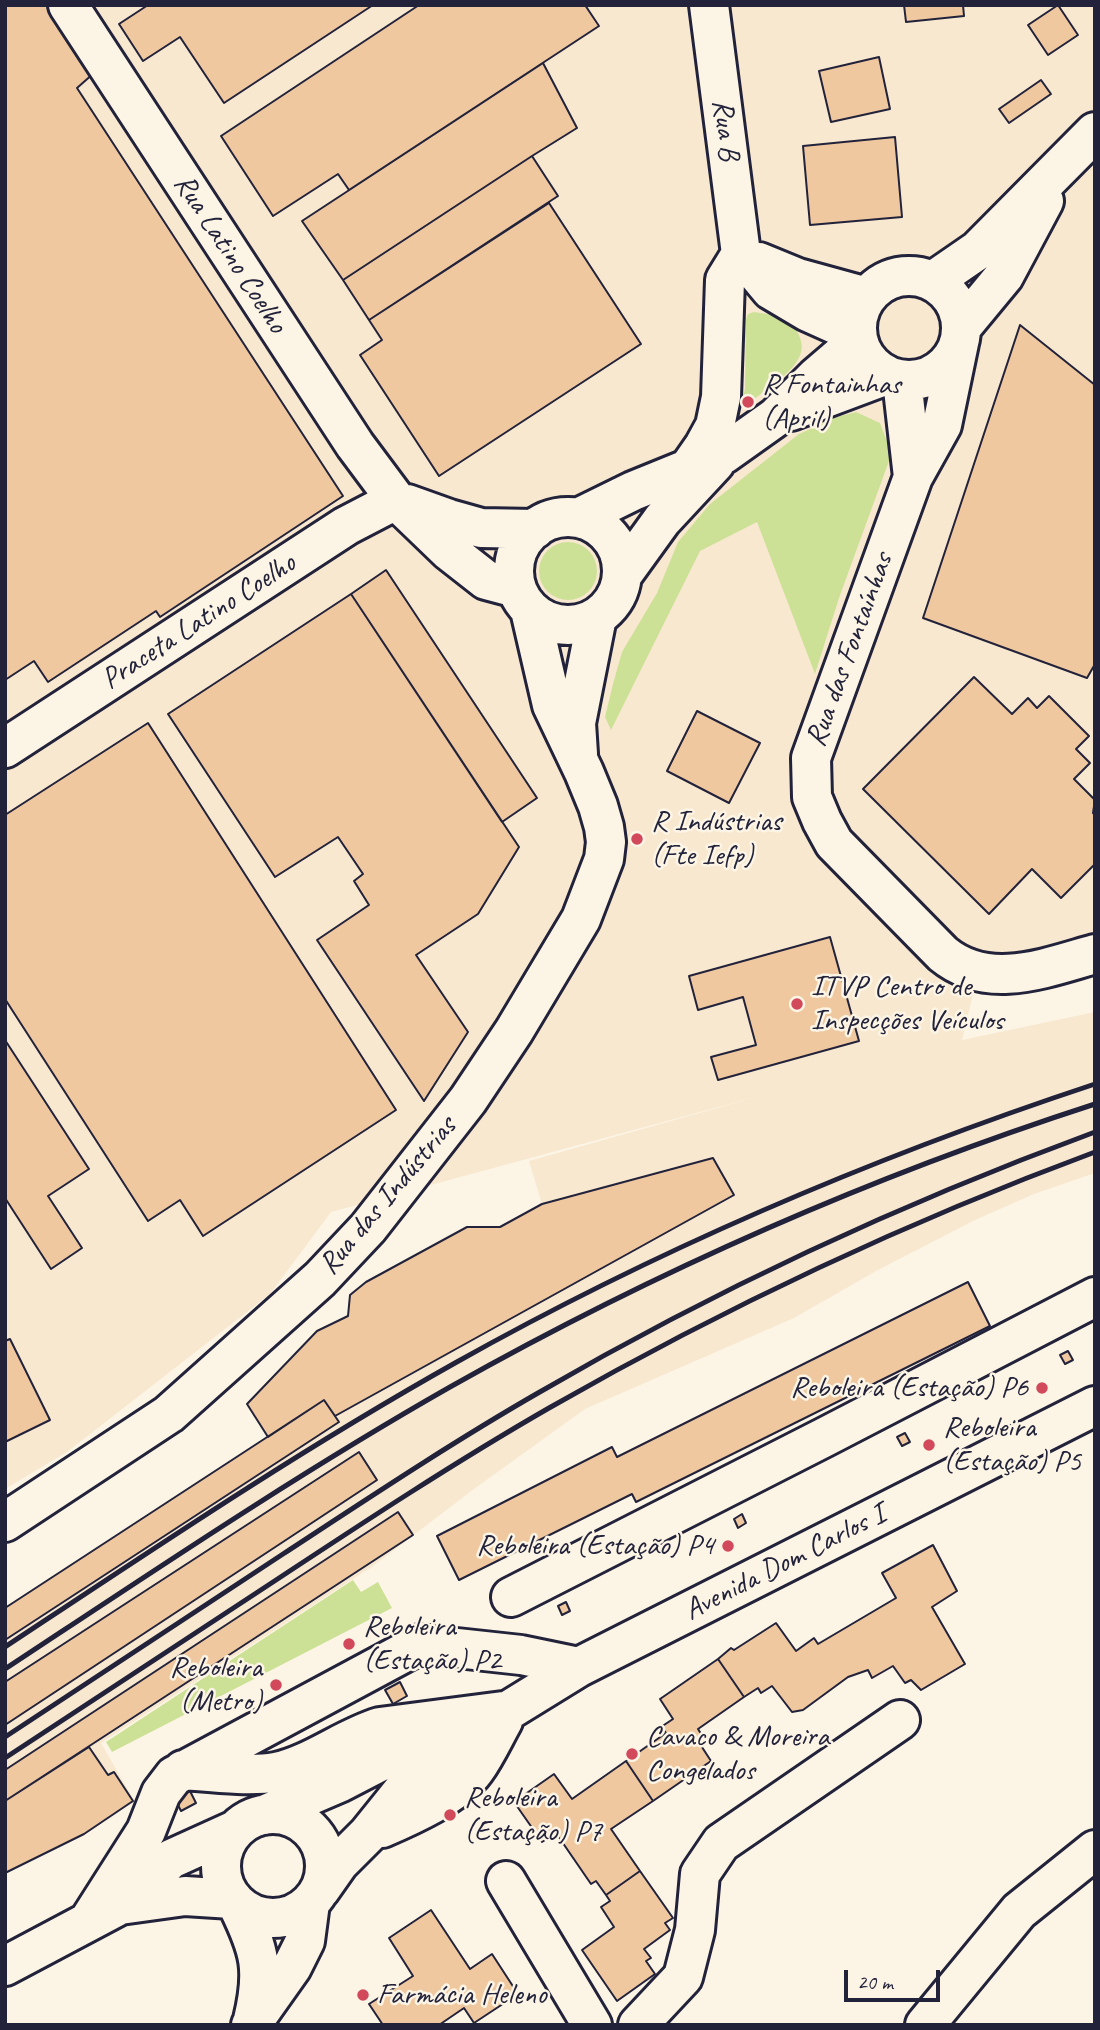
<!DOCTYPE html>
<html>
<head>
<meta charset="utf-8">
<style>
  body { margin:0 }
  #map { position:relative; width:1100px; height:2030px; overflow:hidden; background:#fcf5e5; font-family:Caveat,sans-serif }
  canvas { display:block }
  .frame { position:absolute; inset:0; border:7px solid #22223b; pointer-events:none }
  .scale { position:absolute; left:844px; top:1970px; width:96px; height:32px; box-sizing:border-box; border:4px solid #22223b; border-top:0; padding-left:9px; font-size:21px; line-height:24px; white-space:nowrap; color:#22223b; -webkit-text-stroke:5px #fcf5e5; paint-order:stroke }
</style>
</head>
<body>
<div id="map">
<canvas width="1100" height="2030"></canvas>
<div class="frame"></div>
<div class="scale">20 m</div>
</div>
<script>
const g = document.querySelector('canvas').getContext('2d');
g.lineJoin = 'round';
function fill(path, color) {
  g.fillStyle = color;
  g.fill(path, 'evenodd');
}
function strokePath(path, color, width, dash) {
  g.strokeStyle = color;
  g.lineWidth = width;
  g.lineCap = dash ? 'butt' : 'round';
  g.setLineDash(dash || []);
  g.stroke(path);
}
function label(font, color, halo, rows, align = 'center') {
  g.font = font + ' Caveat,sans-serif';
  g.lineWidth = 5;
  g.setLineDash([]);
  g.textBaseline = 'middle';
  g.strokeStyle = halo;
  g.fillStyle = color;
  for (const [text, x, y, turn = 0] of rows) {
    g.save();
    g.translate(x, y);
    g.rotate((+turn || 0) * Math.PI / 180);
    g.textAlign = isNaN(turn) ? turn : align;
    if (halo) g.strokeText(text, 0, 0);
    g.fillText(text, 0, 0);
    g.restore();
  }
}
fill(new Path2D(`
  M 5,5 L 1095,5 L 1095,942 L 978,974 L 962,1040 L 1095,1012 L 1095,1173 L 1034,1194 L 975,1220 L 878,1270 L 794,1318 L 585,1409 L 474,1489 L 373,1566 L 101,1743 L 135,1802 L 5,1871 L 5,1608 L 324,1400 L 335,1416 L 734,1195 L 713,1158 L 542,1204 L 529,1161 L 763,1095 L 331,1212 L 270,1294 L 67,1452 L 5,1489 Z`), '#f8e8d0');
fill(new Path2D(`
  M 754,312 L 786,317 C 792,324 799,332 801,341 C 808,366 766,388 750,403 L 744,403 L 742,400 L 745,389 L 746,319 L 748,314 Z
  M 856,412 L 880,423 L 890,449 L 889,461 L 839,598 L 815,674 L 757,522 L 700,551 L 611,730 L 605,717 L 613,684 L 622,652 L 657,593 L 678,542 L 710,504 L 799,434 L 837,417 Z
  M539 571a29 29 0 1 1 58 0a29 29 0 1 1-58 0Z
  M 353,1580 L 361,1592 L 378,1582 L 392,1608 L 112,1752 L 106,1742 Z`), '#cde196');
const building = new Path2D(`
  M 5,5 L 50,5 L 94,73 L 77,88 L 343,496 L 160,617 L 156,611 L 48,682 L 34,661 L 5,680 Z
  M 148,5 L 373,5 L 224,103 L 180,37 L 143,61 L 119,24 Z
  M 419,5 L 585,5 L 599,26 L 349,190 L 338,174 L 273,216 L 221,136 Z
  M 904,5 L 963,5 L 964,16 L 906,22 Z
  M 1058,5 L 1078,35 L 1048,55 L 1028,25 Z
  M 879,57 L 890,109 L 831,122 L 819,71 Z
  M 543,63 L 577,128 L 532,156 L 343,280 L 302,221 Z
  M 1041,80 L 1051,94 L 1009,123 L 999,109 Z
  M 895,137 L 902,217 L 810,225 L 803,146 Z
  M 532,156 L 558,196 L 369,320 L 343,280 Z
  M 549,203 L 641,344 L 439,476 L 360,355 L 382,340 L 369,320 Z
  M 1020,325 L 1095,385 L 1095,664 L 1087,678 L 923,618 Z
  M 386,570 L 537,798 L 502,822 L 351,594 Z
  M 351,594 L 519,847 L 478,914 L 416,955 L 468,1032 L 424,1101 L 317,940 L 369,905 L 354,881 L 363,874 L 338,837 L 275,877 L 168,714 Z
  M 974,677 L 1012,714 L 1028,698 L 1037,708 L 1049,696 L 1089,736 L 1076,749 L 1090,763 L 1074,779 L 1095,800 L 1093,813 L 1095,815 L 1095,864 L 1061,898 L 1032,869 L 989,914 L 863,789 Z
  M 697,711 L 760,743 L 729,803 L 667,771 Z
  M 148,723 L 396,1110 L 203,1236 L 180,1200 L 148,1221 L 5,999 L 5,815 Z
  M 830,937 L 859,1041 L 718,1080 L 711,1057 L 756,1045 L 743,997 L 698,1010 L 689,976 Z
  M 5,1040 L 89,1169 L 48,1196 L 82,1248 L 51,1269 L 5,1198 Z
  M 713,1158 L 734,1195 L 335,1416 L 324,1400 L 268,1437 L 247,1404 L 317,1331 L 348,1316 L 350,1295 L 366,1282 L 467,1227 L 500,1227 L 542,1204 Z
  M 968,1282 L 990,1326 L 636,1502 L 632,1494 L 459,1580 L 437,1536 L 612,1447 L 617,1457 Z
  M 10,1339 L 50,1420 L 5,1442 L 5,1341 Z
  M 1068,1351 L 1073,1360 L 1065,1364 L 1060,1355 Z
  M 324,1400 L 339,1422 L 5,1640 L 5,1608 Z
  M 905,1433 L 910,1442 L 902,1446 L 897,1437 Z
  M 359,1452 L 377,1480 L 5,1725 L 5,1682 Z
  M 398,1512 L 413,1535 L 5,1801 L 5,1770 Z
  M 742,1514 L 746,1523 L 738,1528 L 734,1519 Z
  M 933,1545 L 957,1591 L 932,1607 L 965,1664 L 921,1690 L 911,1680 L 905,1683 L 893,1666 L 872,1678 L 868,1670 L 848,1677 L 803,1710 L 792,1712 L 772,1686 L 761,1693 L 758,1688 L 744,1697 L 718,1659 L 731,1648 L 734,1650 L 776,1623 L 796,1651 L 814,1638 L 818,1644 L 896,1598 L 882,1573 Z
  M 566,1602 L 570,1611 L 562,1615 L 558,1606 Z
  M 718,1659 L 744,1697 L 698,1729 L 703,1737 L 698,1741 L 711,1761 L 653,1801 L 626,1761 L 666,1733 L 661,1727 L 673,1719 L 660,1699 Z
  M 400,1682 L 407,1696 L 393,1704 L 385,1690 Z
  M 89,1747 L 108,1775 L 114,1772 L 133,1801 L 84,1834 L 5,1873 L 5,1801 Z
  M 626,1761 L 653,1801 L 611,1829 L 640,1871 L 606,1895 L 596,1881 L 591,1884 L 556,1833 L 542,1842 L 514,1802 L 554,1774 L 572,1799 Z
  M 189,1789 L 196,1803 L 181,1811 L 174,1797 Z
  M 640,1871 L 673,1918 L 665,1923 L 670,1930 L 644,1949 L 651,1958 L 646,1961 L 655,1974 L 617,2001 L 582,1950 L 614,1927 L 601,1907 L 610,1901 L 606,1895 Z
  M 431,1910 L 470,1969 L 492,1954 L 518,1994 L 474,2023 L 464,2008 L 439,2025 L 383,2025 L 369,2004 L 413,1976 L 389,1938 Z`);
fill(building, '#efc89f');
strokePath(building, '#22223b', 2);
const minor = new Path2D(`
  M 68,5 L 355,445 L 396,500 L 449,551 L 486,580 L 516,588
  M 709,5 L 741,254
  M 741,254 L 771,290 L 808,312 L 857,334
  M 759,262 L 798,278 L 867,297
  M857 328a52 52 0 1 1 104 0a52 52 0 1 1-104 0Z
  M 933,281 L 978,250 L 1095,132
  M 961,328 L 1004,276 L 1044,201
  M 959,343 L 942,425 L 913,477 L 811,758 L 812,797 L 822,821 L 834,843 L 943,954 C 988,991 1045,968 1095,954
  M 902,380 L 913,477
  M 791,411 L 887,375
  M 688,469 L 704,446 L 715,426 L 721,397 L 725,280 L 741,254
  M 407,504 L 449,519 L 481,528 L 535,529
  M514 571a54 54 0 1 1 108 0a54 54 0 1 1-108 0Z
  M 578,518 L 633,491 L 724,454 L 776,417 L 816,377 L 858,341
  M 623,574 L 662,520 L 715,463
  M 5,748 L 346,526 L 396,500
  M 578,754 L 576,723 L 597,617
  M 5,1522 L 169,1414 L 320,1279 L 368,1228 L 468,1100 L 514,1031 L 581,919 L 604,859 L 606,842 L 604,827 L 598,806 L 584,772 L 552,705 L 530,610
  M 511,1597 L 825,1437 L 1095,1297
  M 183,1770 C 209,1772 251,1777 276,1772 C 313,1764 344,1738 380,1727 L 503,1711
  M221 1866a52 52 0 1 1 104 0a52 52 0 1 1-104 0Z
  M 264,1815 L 341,1782 L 420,1741 L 450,1734
  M 382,1828 C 410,1816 457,1795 475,1770 C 486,1755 494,1737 503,1721
  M 506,1881 L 592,2025
  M 320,1890 L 339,1863 L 368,1834 L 405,1788 L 439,1765 L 480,1728 L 579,1667 L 1095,1406
  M 120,1905 L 185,1896 L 232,1899
  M 238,1906 C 260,1951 265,1970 253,2020
  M 88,1922 L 146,1831 L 161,1793 L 174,1776 L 420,1644 L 521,1655 L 579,1667
  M 5,1966 L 120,1905 L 171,1859 L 235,1830
  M 251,2025 L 292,1967 L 305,1941 L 310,1903
  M 638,2025 L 683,1977 L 695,1930 L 700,1874 L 721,1843 L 900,1720
  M 925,2025 L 1019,1911 L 1095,1850`);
strokePath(minor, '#22223b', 44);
strokePath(minor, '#fcf5e5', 38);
strokePath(new Path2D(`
  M 5,1647 C 153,1549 300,1450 455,1363 C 658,1249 874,1157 1095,1084
  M 5,1669 C 152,1572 297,1474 450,1387 C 654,1272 872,1176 1095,1104
  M 5,1737 C 98,1676 191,1615 283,1554 C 367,1499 451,1443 538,1393 C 715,1290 902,1203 1095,1132
  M 5,1758 C 94,1699 184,1641 273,1582 C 364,1522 455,1462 549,1408 C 724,1308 906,1222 1095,1152`), '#22223b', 5);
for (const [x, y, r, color] of [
  [748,402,7,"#d1495b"],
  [637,839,7,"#d1495b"],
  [797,1004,7,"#d1495b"],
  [1042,1388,7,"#d1495b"],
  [929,1445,7,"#d1495b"],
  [728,1546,7,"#d1495b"],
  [349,1644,7,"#d1495b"],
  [276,1685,7,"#d1495b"],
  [632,1754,7,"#d1495b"],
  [450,1815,7,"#d1495b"],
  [363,1995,7,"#d1495b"]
]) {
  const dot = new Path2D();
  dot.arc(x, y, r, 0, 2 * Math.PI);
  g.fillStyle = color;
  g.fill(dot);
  strokePath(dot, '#fcf5e5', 2.5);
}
label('30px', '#22223b', '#fcf5e5', [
  ["Rua B",725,130,83],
  ["Rua Latino Coelho",230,254,57],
  ["Praceta Latino Coelho",199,622,-33],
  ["Rua das Fontaínhas",850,650,-70],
  ["Rua das Indústrias",388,1196,-50],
  ["Avenida Dom Carlos I",785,1563,-27]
]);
label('30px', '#22223b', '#fcf5e5', [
  ["R Fontainhas",762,385],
  ["(April)",762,419],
  ["R Indústrias",651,822],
  ["(Fte Iefp)",651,856],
  ["ITVP Centro de",811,987],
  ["Inspecções Veículos",811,1021],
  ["Reboleira (Estação) P6",1028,1388,"right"],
  ["Reboleira",943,1428],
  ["(Estação) P5",943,1462],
  ["Reboleira (Estação) P4",714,1546,"right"],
  ["Reboleira",363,1627],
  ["(Estação) P2",363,1661],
  ["Reboleira",262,1668,"right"],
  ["(Metro)",262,1702,"right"],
  ["Cavaco & Moreira",646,1737],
  ["Congelados",646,1771],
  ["Reboleira",464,1798],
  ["(Estação) P7",464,1832],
  ["Farmácia Heleno",377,1995]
], 'left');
</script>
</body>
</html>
